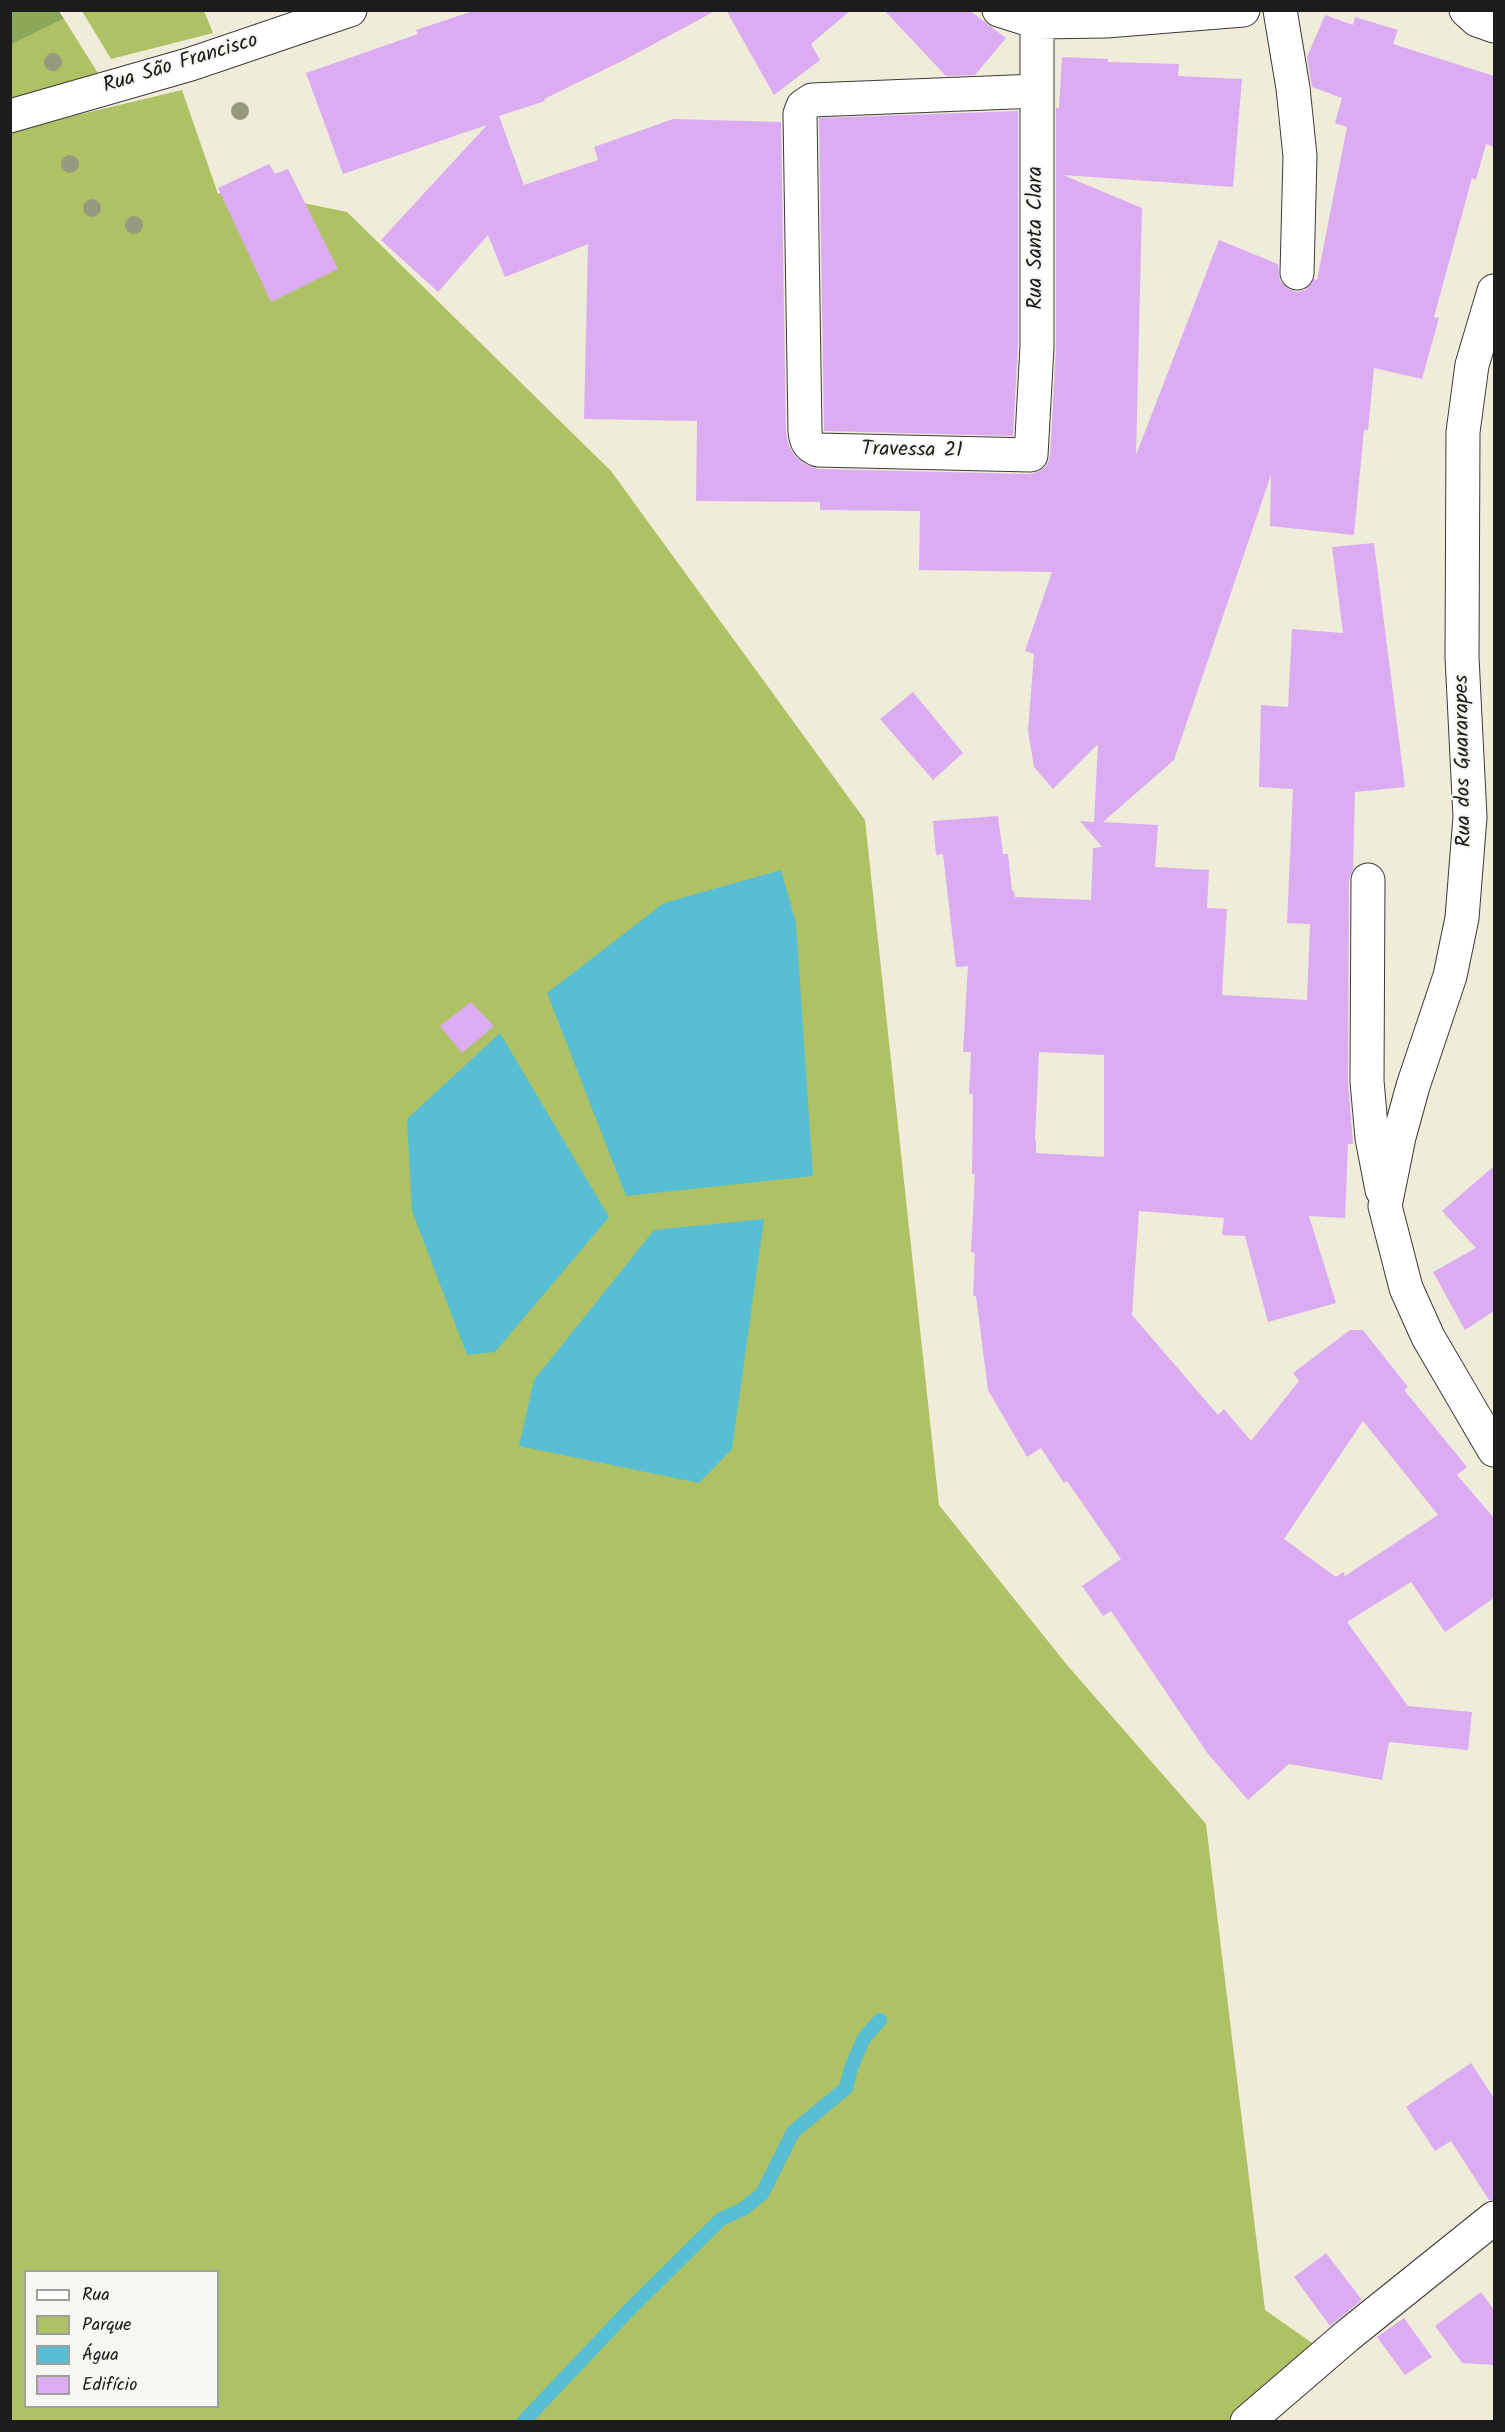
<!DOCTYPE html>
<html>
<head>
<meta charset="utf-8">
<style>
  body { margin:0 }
  #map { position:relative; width:1505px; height:2432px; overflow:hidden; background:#efecd9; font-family:Kalam,sans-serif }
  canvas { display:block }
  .frame { position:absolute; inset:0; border:12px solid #1c1c1c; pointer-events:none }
  .legend { position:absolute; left:24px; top:2270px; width:195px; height:138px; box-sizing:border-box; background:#f6f6f2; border:2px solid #9f9f9c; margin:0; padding:8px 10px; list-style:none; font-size:18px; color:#1c1c1c }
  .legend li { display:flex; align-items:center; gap:12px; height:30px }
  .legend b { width:30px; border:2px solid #9f9f9c }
</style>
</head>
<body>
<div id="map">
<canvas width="1505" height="2432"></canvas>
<div class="frame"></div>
<ul class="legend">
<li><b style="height:8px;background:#fff"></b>Rua</li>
<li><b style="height:16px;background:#aec165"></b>Parque</li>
<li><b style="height:16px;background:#57bed4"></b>Água</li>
<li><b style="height:16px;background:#dcacf3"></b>Edifício</li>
</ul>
</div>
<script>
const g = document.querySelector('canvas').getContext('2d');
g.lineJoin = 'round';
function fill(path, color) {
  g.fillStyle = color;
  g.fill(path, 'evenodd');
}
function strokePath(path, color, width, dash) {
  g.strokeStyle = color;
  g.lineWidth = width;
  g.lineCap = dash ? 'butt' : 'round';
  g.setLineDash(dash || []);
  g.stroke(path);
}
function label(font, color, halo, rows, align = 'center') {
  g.font = font + ' Kalam,sans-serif';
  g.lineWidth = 4.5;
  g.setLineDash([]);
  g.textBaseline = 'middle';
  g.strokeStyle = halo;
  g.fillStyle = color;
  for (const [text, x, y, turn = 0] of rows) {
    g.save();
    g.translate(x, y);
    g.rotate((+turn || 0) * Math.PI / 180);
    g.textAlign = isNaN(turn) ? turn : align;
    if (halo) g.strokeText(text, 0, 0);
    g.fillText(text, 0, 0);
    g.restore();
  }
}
fill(new Path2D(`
  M 82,11 L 204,11 L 213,33 L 111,59 Z
  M 64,19 L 101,78 L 11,100 L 10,44 Z
  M 182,90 L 218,194 L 230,188 L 347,212 L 611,471 L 865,820 L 939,1505 L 1067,1665 L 1206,1824 L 1265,2310 L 1325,2352 L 1237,2421 L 11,2421 L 10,131 ZM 26,2272 L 218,2272 L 218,2406 L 26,2406 Z`), '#aec165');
fill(new Path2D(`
  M 10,11 L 59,11 L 64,19 L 11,44 Z`), '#8aa75a');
fill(new Path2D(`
  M 781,870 L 796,923 L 813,1176 L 626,1196 L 547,993 L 664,903 Z
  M 500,1033 L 609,1217 L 495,1352 L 467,1355 L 412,1211 L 407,1119 Z
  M 764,1219 L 732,1449 L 699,1483 L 519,1446 L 534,1380 L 654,1230 Z`), '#57bed4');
strokePath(new Path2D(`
  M 523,2422 L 629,2310 L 721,2219 L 743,2209 L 762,2194 L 793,2132 L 846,2088 L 851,2068 L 864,2038 L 880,2020`), '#57bed4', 14);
fill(new Path2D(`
  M 476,10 L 717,10 L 624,60 L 544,99 L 545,101 L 499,116 L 524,185 L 598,160 L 594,147 L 673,119 L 781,122 L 786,433 L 789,446 L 795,456 L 805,464 L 818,469 L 1031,474 L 1040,471 L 1047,465 L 1050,456 L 1056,348 L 1056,108 L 1059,108 L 1062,57 L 1108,59 L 1108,62 L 1179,64 L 1178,76 L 1242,79 L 1233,187 L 1063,175 L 1142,208 L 1136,455 L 1219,240 L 1278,264 L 1280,281 L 1288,289 L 1297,292 L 1305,290 L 1314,279 L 1317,280 L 1347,127 L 1335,123 L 1342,98 L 1312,87 L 1307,57 L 1325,15 L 1353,25 L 1355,17 L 1398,30 L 1393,44 L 1494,76 L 1494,147 L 1486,144 L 1476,180 L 1472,178 L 1434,317 L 1439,318 L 1422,379 L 1374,368 L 1368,430 L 1364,430 L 1354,535 L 1270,526 L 1271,475 L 1174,760 L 1103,822 L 1158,825 L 1155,867 L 1209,870 L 1207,908 L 1227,909 L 1222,995 L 1307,1000 L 1310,924 L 1287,923 L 1293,789 L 1259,787 L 1261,705 L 1288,707 L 1292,629 L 1343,633 L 1332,547 L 1374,543 L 1405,787 L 1355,792 L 1353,869 L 1349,880 L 1348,1081 L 1353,1144 L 1348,1144 L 1345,1218 L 1309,1216 L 1336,1303 L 1268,1322 L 1245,1236 L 1222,1235 L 1224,1218 L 1139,1211 L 1132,1315 L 1218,1415 L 1224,1409 L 1251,1441 L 1299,1381 L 1293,1373 L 1350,1330 L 1363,1330 L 1408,1387 L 1404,1390 L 1467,1467 L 1457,1475 L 1494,1518 L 1494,1598 L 1445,1632 L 1411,1582 L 1347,1622 L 1408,1706 L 1472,1712 L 1468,1750 L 1389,1742 L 1382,1780 L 1289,1764 L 1248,1800 L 1208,1754 L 1111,1611 L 1103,1616 L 1082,1586 L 1121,1559 L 1067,1481 L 1064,1483 L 1041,1448 L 1027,1457 L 988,1390 L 976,1296 L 973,1296 L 975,1253 L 971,1252 L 975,1174 L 972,1174 L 973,1094 L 969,1094 L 971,1052 L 963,1052 L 968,966 L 956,967 L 943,854 L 936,855 L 933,821 L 998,816 L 1003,854 L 1008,854 L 1012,891 L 1014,891 L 1015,897 L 1091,900 L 1093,848 L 1102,847 L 1080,821 L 1094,822 L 1098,744 L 1053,789 L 1034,767 L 1028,731 L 1034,654 L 1025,651 L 1052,572 L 919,570 L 920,511 L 820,510 L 820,502 L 696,501 L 697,421 L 584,419 L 588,244 L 505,277 L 488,235 L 438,292 L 381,240 L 487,125 L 343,174 L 306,73 L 418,34 L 416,30 ZM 1039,1052 L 1104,1055 L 1104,1157 L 1036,1153 L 1036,1141 L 1035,1140 ZM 1363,1421 L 1438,1515 L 1345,1576 L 1343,1572 L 1336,1577 L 1284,1539 Z
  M 726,10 L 851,10 L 811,44 L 820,60 L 774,95 Z
  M 884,10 L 969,10 L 1006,38 L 975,75 L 946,76 Z
  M 1018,111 L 1018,346 L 1013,436 L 824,431 L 819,118 Z
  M 269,164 L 275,174 L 288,169 L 338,269 L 271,302 L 218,188 Z
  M 913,692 L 963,753 L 933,780 L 880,719 Z
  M 471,1002 L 494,1026 L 462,1053 L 440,1026 Z
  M 1494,1166 L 1494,1311 L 1465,1330 L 1433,1272 L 1476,1248 L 1442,1211 Z
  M 1471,2063 L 1494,2098 L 1494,2200 L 1489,2200 L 1451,2141 L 1435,2151 L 1406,2107 Z
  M 1326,2253 L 1362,2300 L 1330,2326 L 1294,2277 Z
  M 1481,2292 L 1494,2310 L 1494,2365 L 1462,2363 L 1435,2326 Z
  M 1404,2318 L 1432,2357 L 1405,2375 L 1377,2337 Z`), '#dcacf3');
const minor = new Path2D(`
  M 999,10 L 1037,22 L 1106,21 L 1243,10
  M 1280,10 L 1293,88 L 1300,156 L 1297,273
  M 1037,91 L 812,100 L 803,106 L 800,114 L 805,431 C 806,441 808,446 818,450 L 1031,455 L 1037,347 L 1037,22
  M 10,116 L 191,64 L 350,10
  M 1494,291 L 1472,365 L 1463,432 L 1462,657 L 1470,817 L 1462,918 L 1450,976 L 1413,1086 L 1399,1137 L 1385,1206 L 1406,1288 L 1428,1337 L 1494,1450
  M 1368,880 L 1367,1081 L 1372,1138 L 1382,1190
  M 1247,2422 L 1347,2336 L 1494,2218`);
const tertiary = new Path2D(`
  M 1466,10 L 1477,20 L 1494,26`);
strokePath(minor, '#3c3b38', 35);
strokePath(tertiary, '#3c3b38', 35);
strokePath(minor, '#fff', 33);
strokePath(tertiary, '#fff', 33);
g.fillStyle = '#979a7f';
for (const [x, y] of [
  [53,62],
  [240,111],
  [70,164],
  [92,208],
  [134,225]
]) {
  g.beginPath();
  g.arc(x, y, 9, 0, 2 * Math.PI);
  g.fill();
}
label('21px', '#1c1c1c', '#f6f6f2', [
  ["Rua São Francisco",181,65,-17],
  ["Rua Santa Clara",1037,238,-90],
  ["Travessa 21",912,452,1],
  ["Rua dos Guararapes",1465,761,-91]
]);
</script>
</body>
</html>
